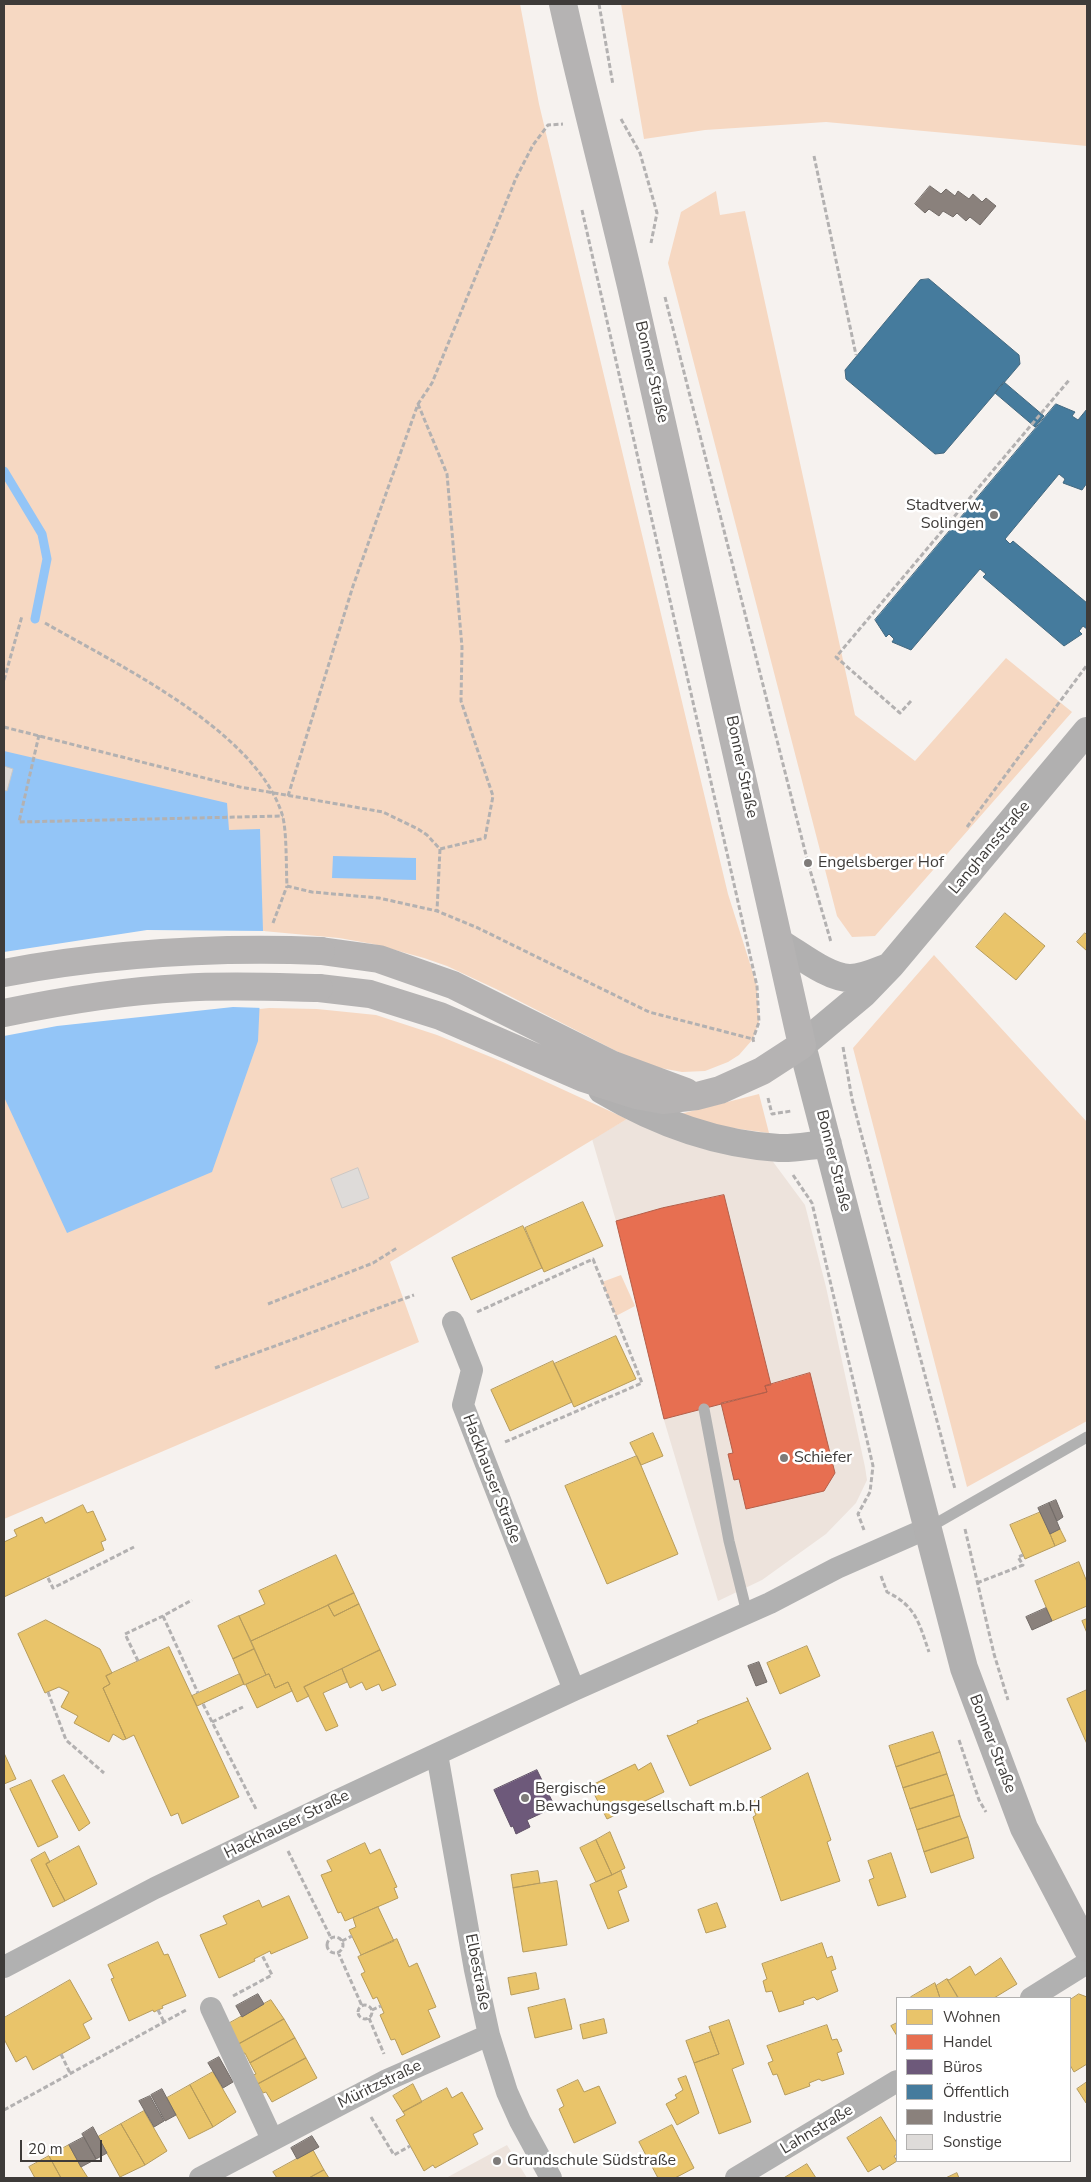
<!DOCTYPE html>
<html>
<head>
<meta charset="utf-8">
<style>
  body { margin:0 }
  #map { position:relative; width:1091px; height:2182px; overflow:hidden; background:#f6f2ef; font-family:"Nunito Sans",sans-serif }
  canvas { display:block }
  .frame { position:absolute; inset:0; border:5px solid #3e3b39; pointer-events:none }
  .legend { position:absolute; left:896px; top:1997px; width:175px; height:165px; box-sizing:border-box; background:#fff; border:1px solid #b2b1b0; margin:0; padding:6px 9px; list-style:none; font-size:15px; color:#3e3b39 }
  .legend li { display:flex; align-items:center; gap:10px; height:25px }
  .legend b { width:25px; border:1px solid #b2b1b0 }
  .scale { position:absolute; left:20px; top:2140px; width:82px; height:22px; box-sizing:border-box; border:2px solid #3e3b39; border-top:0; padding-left:6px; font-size:15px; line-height:18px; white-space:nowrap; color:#3e3b39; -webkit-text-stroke:4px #fff; paint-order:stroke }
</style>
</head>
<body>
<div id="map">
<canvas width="1091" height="2182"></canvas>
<div class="frame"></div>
<ul class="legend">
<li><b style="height:14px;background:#e9c46a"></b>Wohnen</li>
<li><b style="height:14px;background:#e76f51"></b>Handel</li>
<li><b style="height:14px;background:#6d597a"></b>Büros</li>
<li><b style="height:14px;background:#457b9d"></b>Öffentlich</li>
<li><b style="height:14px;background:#8a817c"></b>Industrie</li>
<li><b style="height:14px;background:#dedbd9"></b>Sonstige</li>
</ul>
<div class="scale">20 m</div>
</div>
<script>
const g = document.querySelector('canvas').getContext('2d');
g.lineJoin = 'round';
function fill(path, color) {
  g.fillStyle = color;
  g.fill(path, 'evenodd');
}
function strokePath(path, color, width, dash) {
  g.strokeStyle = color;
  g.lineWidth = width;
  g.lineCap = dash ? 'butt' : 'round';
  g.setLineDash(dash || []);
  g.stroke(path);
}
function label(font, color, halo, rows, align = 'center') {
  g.font = font + ' "Nunito Sans",sans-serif';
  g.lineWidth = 5;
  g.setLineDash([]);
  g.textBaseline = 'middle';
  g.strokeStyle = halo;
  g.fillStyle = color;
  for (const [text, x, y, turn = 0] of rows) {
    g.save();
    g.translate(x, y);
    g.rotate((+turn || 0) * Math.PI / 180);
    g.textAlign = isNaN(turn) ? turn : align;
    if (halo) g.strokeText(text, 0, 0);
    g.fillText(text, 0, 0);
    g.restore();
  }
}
fill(new Path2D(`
  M 627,1119 L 704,1149 L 771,1159 L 805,1205 L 826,1287 L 865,1467 L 867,1480 L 856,1503 L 826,1534 L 762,1580 L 718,1601 L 664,1420 L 616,1221 L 592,1139 Z
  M 507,2145 L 527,2178 L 446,2178 Z`), '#ede3dc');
fill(new Path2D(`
  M 4,4 L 520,4 L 539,104 L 728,894 L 757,986 L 759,1022 L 753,1039 L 739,1055 L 728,1062 L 705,1071 L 682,1072 L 655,1067 L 622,1054 L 496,989 L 447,966 L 424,958 L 373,944 L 339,938 L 263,931 L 4,952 Z
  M 621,4 L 1087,4 L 1087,146 L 826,122 L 705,130 L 644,139 Z
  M 716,191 L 720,215 L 745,211 L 855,715 L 915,761 L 1006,658 L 1072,712 L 875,936 L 852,937 L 837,916 L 668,263 L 681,212 Z
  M 934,955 L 1087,1122 L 1087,1421 L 967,1487 L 853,1048 Z
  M 269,1008 L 317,1009 L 376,1015 L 437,1035 L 503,1062 L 627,1119 L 390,1262 L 419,1342 L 4,1519 L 4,1036 Z
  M 759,1094 L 769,1133 L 680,1121 L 680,1114 Z
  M 621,1275 L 635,1306 L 616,1316 L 602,1282 Z`), '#f6d8c2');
fill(new Path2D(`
  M 4,751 L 227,803 L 229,830 L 260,829 L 263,931 L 258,1041 L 212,1172 L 67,1233 L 4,1097 Z
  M 333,856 L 416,858 L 416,880 L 332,878 Z`), '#93c5f7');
fill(new Path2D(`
  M 147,930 L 265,931 L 263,1008 L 233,1007 L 159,1015 L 57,1026 L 4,1036 L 4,952 Z`), '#f6f2ef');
const homes = new Path2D(`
  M 1005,913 L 1045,946 L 1016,980 L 976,947 Z
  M 1085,933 L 1087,935 L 1087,951 L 1077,942 Z
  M 583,1202 L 603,1246 L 544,1272 L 525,1228 Z
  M 523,1226 L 542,1268 L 471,1300 L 452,1258 Z
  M 616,1336 L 636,1379 L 574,1407 L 554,1364 Z
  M 553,1361 L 572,1402 L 510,1431 L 491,1390 Z
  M 653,1433 L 663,1456 L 641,1465 L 630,1443 Z
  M 637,1456 L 678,1554 L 607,1584 L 565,1486 Z
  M 83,1505 L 87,1513 L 93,1511 L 106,1540 L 101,1542 L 104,1550 L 4,1597 L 4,1542 L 17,1536 L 14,1530 L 42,1517 L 45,1523 Z
  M 1041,1512 L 1055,1546 L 1025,1559 L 1010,1525 Z
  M 1060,1529 L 1066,1541 L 1055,1546 L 1050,1534 Z
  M 336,1555 L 354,1593 L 251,1641 L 239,1616 L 265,1604 L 259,1591 Z
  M 1079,1562 L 1087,1582 L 1087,1606 L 1052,1621 L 1035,1581 Z
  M 354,1593 L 359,1604 L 334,1616 L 328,1605 Z
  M 359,1604 L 380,1650 L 304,1687 L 309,1696 L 297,1702 L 288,1682 L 275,1688 L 269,1674 L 266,1675 L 251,1641 L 328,1605 L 334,1616 Z
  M 239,1616 L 254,1649 L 233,1659 L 218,1626 Z
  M 1087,1619 L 1087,1633 L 1082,1621 Z
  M 46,1620 L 100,1649 L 112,1673 L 106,1676 L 110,1684 L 103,1688 L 126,1739 L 123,1740 L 113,1734 L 109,1742 L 74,1723 L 78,1716 L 61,1707 L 69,1692 L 59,1687 L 45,1693 L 18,1634 Z
  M 807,1646 L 820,1676 L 780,1694 L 767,1663 Z
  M 169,1647 L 239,1797 L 182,1824 L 178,1813 L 171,1816 L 134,1735 L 126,1739 L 103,1688 L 110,1684 L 106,1676 Z
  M 254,1649 L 266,1675 L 244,1685 L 233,1659 Z
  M 380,1650 L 396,1685 L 382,1691 L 379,1684 L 366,1690 L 362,1682 L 350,1688 L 342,1669 Z
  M 342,1669 L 347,1682 L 323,1693 L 338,1726 L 326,1731 L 304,1687 Z
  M 240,1674 L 244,1684 L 197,1706 L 192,1696 Z
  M 269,1674 L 275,1688 L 288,1682 L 292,1691 L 257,1708 L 246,1685 Z
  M 1087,1690 L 1087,1744 L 1067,1699 Z
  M 747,1698 L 771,1749 L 690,1786 L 667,1735 L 669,1736 L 698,1723 L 697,1721 L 748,1701 Z
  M 933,1732 L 940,1752 L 896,1767 L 889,1746 Z
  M 940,1752 L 947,1774 L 903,1788 L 896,1767 Z
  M 4,1753 L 16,1779 L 4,1784 Z
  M 651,1763 L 664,1792 L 607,1819 L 590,1786 L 635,1764 L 638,1770 Z
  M 808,1773 L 831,1840 L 827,1842 L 840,1881 L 781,1901 L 753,1817 L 756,1815 L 751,1803 Z
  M 947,1774 L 954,1795 L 910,1809 L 903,1788 Z
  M 64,1775 L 90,1823 L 79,1831 L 52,1781 Z
  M 31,1780 L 58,1837 L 38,1847 L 10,1789 Z
  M 954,1795 L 960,1816 L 917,1830 L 910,1809 Z
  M 960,1816 L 968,1837 L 924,1852 L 917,1830 Z
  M 610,1832 L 625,1868 L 612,1875 L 596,1840 Z
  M 968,1837 L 974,1858 L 931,1873 L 924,1852 Z
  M 596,1840 L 612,1875 L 596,1882 L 580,1848 Z
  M 365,1843 L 370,1854 L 380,1849 L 397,1887 L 394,1888 L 398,1898 L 345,1921 L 341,1912 L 338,1913 L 321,1875 L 332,1871 L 327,1861 Z
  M 79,1846 L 97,1884 L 65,1901 L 46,1864 Z
  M 45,1852 L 50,1862 L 46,1864 L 65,1901 L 53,1907 L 31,1860 Z
  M 891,1853 L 906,1897 L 878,1906 L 869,1880 L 874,1878 L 868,1861 Z
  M 538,1871 L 540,1883 L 513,1888 L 511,1875 Z
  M 621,1871 L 627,1887 L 618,1891 L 629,1921 L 608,1929 L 590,1885 Z
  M 557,1881 L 567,1945 L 523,1952 L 513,1888 Z
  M 289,1896 L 308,1938 L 271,1954 L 270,1951 L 254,1959 L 255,1961 L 219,1978 L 200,1935 L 227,1924 L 223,1916 L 259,1900 L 262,1907 Z
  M 717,1903 L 726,1927 L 706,1933 L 698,1910 Z
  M 378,1907 L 394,1941 L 361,1955 L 349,1930 L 356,1927 L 353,1918 Z
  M 397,1939 L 409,1967 L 417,1963 L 436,2007 L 428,2010 L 440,2037 L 402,2055 L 395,2039 L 391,2040 L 380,2015 L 384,2013 L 377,1997 L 373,1999 L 361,1974 L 365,1972 L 358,1957 Z
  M 158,1942 L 164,1955 L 168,1954 L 186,1996 L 162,2006 L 163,2008 L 158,2010 L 154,2012 L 153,2010 L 129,2021 L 111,1979 L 114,1978 L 108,1965 Z
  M 822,1943 L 827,1958 L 832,1956 L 836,1969 L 831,1971 L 838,1991 L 817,2000 L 814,1997 L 803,2001 L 804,2004 L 779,2012 L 772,1991 L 766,1992 L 763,1981 L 767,1979 L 762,1964 Z
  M 1001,1958 L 1017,1984 L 994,1998 L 958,1998 L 947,1979 L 949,1980 L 970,1966 L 975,1975 Z
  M 536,1973 L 539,1989 L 511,1995 L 508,1978 Z
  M 947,1979 L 958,1997 L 957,1998 L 940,1998 L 936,1986 Z
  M 70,1980 L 92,2019 L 83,2024 L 90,2038 L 33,2070 L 26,2056 L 16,2062 L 4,2039 L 4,2018 Z
  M 935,1983 L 940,1998 L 912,1998 L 911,1997 Z
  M 1079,1994 L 1087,1997 L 1087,2064 L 1074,2072 L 1070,2065 L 1070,2000 Z
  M 565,1999 L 572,2029 L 535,2038 L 528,2008 Z
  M 271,2000 L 284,2019 L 237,2045 L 228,2024 Z
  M 284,2019 L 295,2038 L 250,2063 L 245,2053 L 242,2054 L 237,2045 Z
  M 604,2019 L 607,2033 L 583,2039 L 580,2025 Z
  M 729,2020 L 744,2064 L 732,2069 L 751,2122 L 719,2134 L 694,2063 L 719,2054 L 709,2027 Z
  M 897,2023 L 897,2036 L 891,2026 Z
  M 827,2025 L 832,2040 L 837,2039 L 842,2051 L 837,2053 L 844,2074 L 822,2081 L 819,2079 L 809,2083 L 810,2086 L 785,2095 L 777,2074 L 773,2075 L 768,2063 L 773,2061 L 767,2046 Z
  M 711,2032 L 719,2054 L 694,2063 L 686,2041 Z
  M 295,2038 L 306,2058 L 258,2084 L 253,2075 L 256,2074 L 250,2063 Z
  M 306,2058 L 317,2078 L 272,2102 L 266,2092 L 263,2093 L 258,2084 Z
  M 213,2072 L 236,2112 L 213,2127 L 190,2085 Z
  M 686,2076 L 699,2113 L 677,2125 L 666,2104 L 677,2098 L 675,2095 L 683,2090 L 678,2079 Z
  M 578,2080 L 584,2092 L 599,2086 L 616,2123 L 574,2143 L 559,2109 L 564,2106 L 557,2090 Z
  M 1087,2082 L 1087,2102 L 1086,2103 L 1077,2089 Z
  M 413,2084 L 422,2102 L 403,2112 L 393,2096 Z
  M 190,2085 L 213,2127 L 189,2139 L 167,2098 Z
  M 447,2088 L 452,2098 L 462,2092 L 483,2129 L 473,2134 L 478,2144 L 435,2168 L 433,2165 L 424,2171 L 396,2120 L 405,2115 L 403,2112 Z
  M 144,2111 L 167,2151 L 145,2165 L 121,2124 Z
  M 881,2117 L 897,2143 L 897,2154 L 894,2156 L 897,2161 L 883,2170 L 880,2165 L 868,2172 L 847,2138 Z
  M 121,2124 L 145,2165 L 120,2177 L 98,2137 Z
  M 672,2125 L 694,2168 L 675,2178 L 658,2178 L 639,2142 Z
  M 69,2145 L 81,2167 L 88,2178 L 61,2178 L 49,2156 Z
  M 313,2150 L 324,2170 L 309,2178 L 277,2178 L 273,2172 Z
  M 49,2156 L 61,2178 L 35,2178 L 29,2167 Z
  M 807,2164 L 816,2178 L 784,2178 Z
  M 324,2170 L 329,2178 L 309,2178 Z
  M 957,2173 L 959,2178 L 946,2178 Z`);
fill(homes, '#e9c46a');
strokePath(homes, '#b69b5b', 1);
const shops = new Path2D(`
  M 724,1195 L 771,1385 L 765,1386 L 767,1392 L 664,1419 L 616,1221 L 662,1208 Z
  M 810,1373 L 835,1473 L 824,1491 L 746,1509 L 739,1479 L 734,1480 L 728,1454 L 733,1453 L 721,1403 L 767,1392 L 765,1386 Z`);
fill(shops, '#e76f51');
strokePath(shops, '#b45f4a', 1);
const offices = new Path2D(`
  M 537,1770 L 555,1807 L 527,1820 L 530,1827 L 516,1834 L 513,1826 L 511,1827 L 494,1790 Z`);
fill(offices, '#6d597a');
strokePath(offices, '#5f5066', 1);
const public = new Path2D(`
  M 929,279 L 1019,355 L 1020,364 L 944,453 L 935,454 L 846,379 L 845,370 L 920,280 Z
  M 1004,382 L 1044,416 L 1035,427 L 995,393 Z
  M 1056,404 L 1075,412 L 1072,416 L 1078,420 L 1087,409 L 1087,483 L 1082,490 L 1063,483 L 1065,479 L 1059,474 L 1005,539 L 1010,544 L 1013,541 L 1087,603 L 1087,629 L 1083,626 L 1079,631 L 1082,634 L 1064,646 L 983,577 L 986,574 L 980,569 L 911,650 L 892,642 L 894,639 L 889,634 L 886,637 L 875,620 Z`);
fill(public, '#457b9d');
strokePath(public, '#43687f', 1);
const industry = new Path2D(`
  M 930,186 L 941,194 L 946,189 L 955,196 L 958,191 L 969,199 L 973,194 L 982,202 L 986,198 L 996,206 L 980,225 L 970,217 L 966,221 L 957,213 L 953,217 L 943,211 L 939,216 L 929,209 L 925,213 L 915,204 Z
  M 1056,1500 L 1063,1517 L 1057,1521 L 1049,1503 Z
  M 1049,1503 L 1060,1529 L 1050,1534 L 1038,1508 Z
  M 1046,1608 L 1052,1621 L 1032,1630 L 1026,1617 Z
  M 759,1662 L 767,1682 L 756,1686 L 748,1666 Z
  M 258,1994 L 264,2004 L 242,2017 L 236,2006 Z
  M 219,2057 L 233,2082 L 223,2088 L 208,2063 Z
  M 162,2089 L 176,2115 L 165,2121 L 151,2095 Z
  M 150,2096 L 164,2121 L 154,2127 L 139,2101 Z
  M 93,2127 L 107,2153 L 96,2159 L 82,2134 Z
  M 312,2136 L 319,2147 L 297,2159 L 291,2148 Z
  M 84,2137 L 96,2159 L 81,2167 L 69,2145 Z`);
fill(industry, '#8a817c');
strokePath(industry, '#736c68', 1);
strokePath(new Path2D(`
  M 4,471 L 42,534 L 47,559 L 35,619`), '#93c5f7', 9);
const building = new Path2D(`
  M 4,766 L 13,769 L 7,791 L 4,790 Z
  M 358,1168 L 369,1198 L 342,1208 L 331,1179 Z`);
fill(building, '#dedbd9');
strokePath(building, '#cbc8c6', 1);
strokePath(new Path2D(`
  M 599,4 L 613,85
  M 621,119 L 640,153 L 657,213 L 651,243
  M 814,156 L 856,355
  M 582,210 L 757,986 L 759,1022 L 753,1039 L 754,1043
  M 665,297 L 808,863 L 831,942
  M 418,404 L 447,474 L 462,647 L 461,701 L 493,796 L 485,838 L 440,849
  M 45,623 C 118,665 255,730 282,814 C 287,829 286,868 287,886 L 312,892 L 379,898 L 437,911 L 478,928 L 649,1012 L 753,1039
  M 4,680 L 22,616
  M 911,701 L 900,713 L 836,657 L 1070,379
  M 4,727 L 240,787 L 383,812 L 418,829 L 427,835 L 440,849 L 437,911
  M 39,735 L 19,822 L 283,816
  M 288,796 L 353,586 L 418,404 L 432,383 L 516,178 L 533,145 L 548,125 L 563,124
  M 967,827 L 1087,665
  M 273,923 L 287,886
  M 843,1047 L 852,1099 L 955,1489
  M 768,1098 L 772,1114 L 791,1111
  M 793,1175 L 812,1203 L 873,1466 L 870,1492 L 858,1514 L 864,1530
  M 268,1304 L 373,1263 L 397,1248
  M 477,1312 L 593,1259 L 642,1383 L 505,1442
  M 215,1368 L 414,1295
  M 965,1529 L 994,1654 L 1008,1700
  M 881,1576 L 887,1592 C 916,1606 919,1623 929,1652
  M 48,1578 L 53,1588 L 134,1547
  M 977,1583 L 1023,1565 L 1018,1557 L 1023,1555
  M 163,1616 L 198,1693
  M 138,1661 L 125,1634 L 163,1616 L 192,1600
  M 48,1692 L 66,1740 L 104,1773
  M 203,1704 L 257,1811
  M 212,1722 L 243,1707
  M 959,1740 L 979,1800 L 986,1812
  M 288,1851 L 331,1938
  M327 1945a8 8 0 1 1 16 0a8 8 0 1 1-16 0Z
  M 342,1941 L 352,1936
  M 338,1952 L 362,2006
  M 233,1996 L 272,1975 L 262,1955
  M358 2012a7 7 0 1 1 14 0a7 7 0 1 1-14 0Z
  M 158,2010 L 164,2022
  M 372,2010 L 381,2006
  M 369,2018 L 384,2054
  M 61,2054 L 70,2073
  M 4,2110 L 186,2010
  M 371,2117 L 394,2155 L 410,2146`), '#b3b1b1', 3, [5, 2.5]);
strokePath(new Path2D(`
  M 704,1409 L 729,1541 L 747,1613
  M 928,1528 L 1087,1437`), '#b1b1b1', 11);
strokePath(new Path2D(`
  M 453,1322 L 472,1370 L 463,1405 L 574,1690
  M 437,1754 L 475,1970 L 489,2035 L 507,2092 L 520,2121 L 551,2178
  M 4,1967 L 155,1888 L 330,1804 L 574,1690 L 770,1603 L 837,1568 L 928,1528
  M 1031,1998 L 1087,1963
  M 211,2008 L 272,2139
  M 200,2178 L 387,2080 L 489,2035
  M 736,2178 L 897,2081`), '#b1b1b1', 22);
strokePath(new Path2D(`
  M 1087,731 L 891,965 L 863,994 L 802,1045 L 964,1668 L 1024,1828 L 1087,1948
  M 780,943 C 799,954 828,978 850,978 C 863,978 875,972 888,967
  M 602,1090 C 656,1122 714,1144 779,1148 C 794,1149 812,1145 828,1144`), '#b1b0b0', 28);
strokePath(new Path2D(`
  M 321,951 L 379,959 L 453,985 L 613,1065 L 686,1092
  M 319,988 L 370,994 L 440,1016 L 583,1078 L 636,1095 L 663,1100 L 697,1096 L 720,1090 L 762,1071 L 802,1045 C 745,792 689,538 631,286 C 609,191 584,98 563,4`), '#b5b3b3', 28);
strokePath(new Path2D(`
  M 4,973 C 110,953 214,947 321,951
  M 4,1013 C 62,1001 122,991 181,988 C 227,985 273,987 319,988`), '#b5b3b3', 28);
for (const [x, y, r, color] of [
  [994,515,5,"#7e7b79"],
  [808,863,5,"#7e7b79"],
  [784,1458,5,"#7e7b79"],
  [525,1798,5,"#7e7b79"],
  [497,2161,5,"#7e7b79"]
]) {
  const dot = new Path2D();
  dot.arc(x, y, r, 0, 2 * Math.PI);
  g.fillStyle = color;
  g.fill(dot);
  strokePath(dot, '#fff', 2);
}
label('16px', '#3e3b39', '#fff', [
  ["Bonner Straße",651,372,77],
  ["Bonner Straße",741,767,78],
  ["Langhansstraße",990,848,-50],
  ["Bonner Straße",833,1161,76],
  ["Hackhauser Straße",491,1479,69],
  ["Bonner Straße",992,1744,69],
  ["Hackhauser Straße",287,1825,-26],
  ["Elbestraße",477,1972,79],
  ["Müritzstraße",380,2085,-26],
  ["Lahnstraße",817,2130,-31]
]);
label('16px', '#3e3b39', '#fff', [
  ["Stadtverw.",984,506,"right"],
  ["Solingen",984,524,"right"],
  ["Engelsberger Hof",818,863],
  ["Schiefer",794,1458],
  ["Bergische",535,1789],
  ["Bewachungsgesellschaft m.b.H",535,1807],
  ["Grundschule Südstraße",507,2161]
], 'left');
</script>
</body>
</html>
